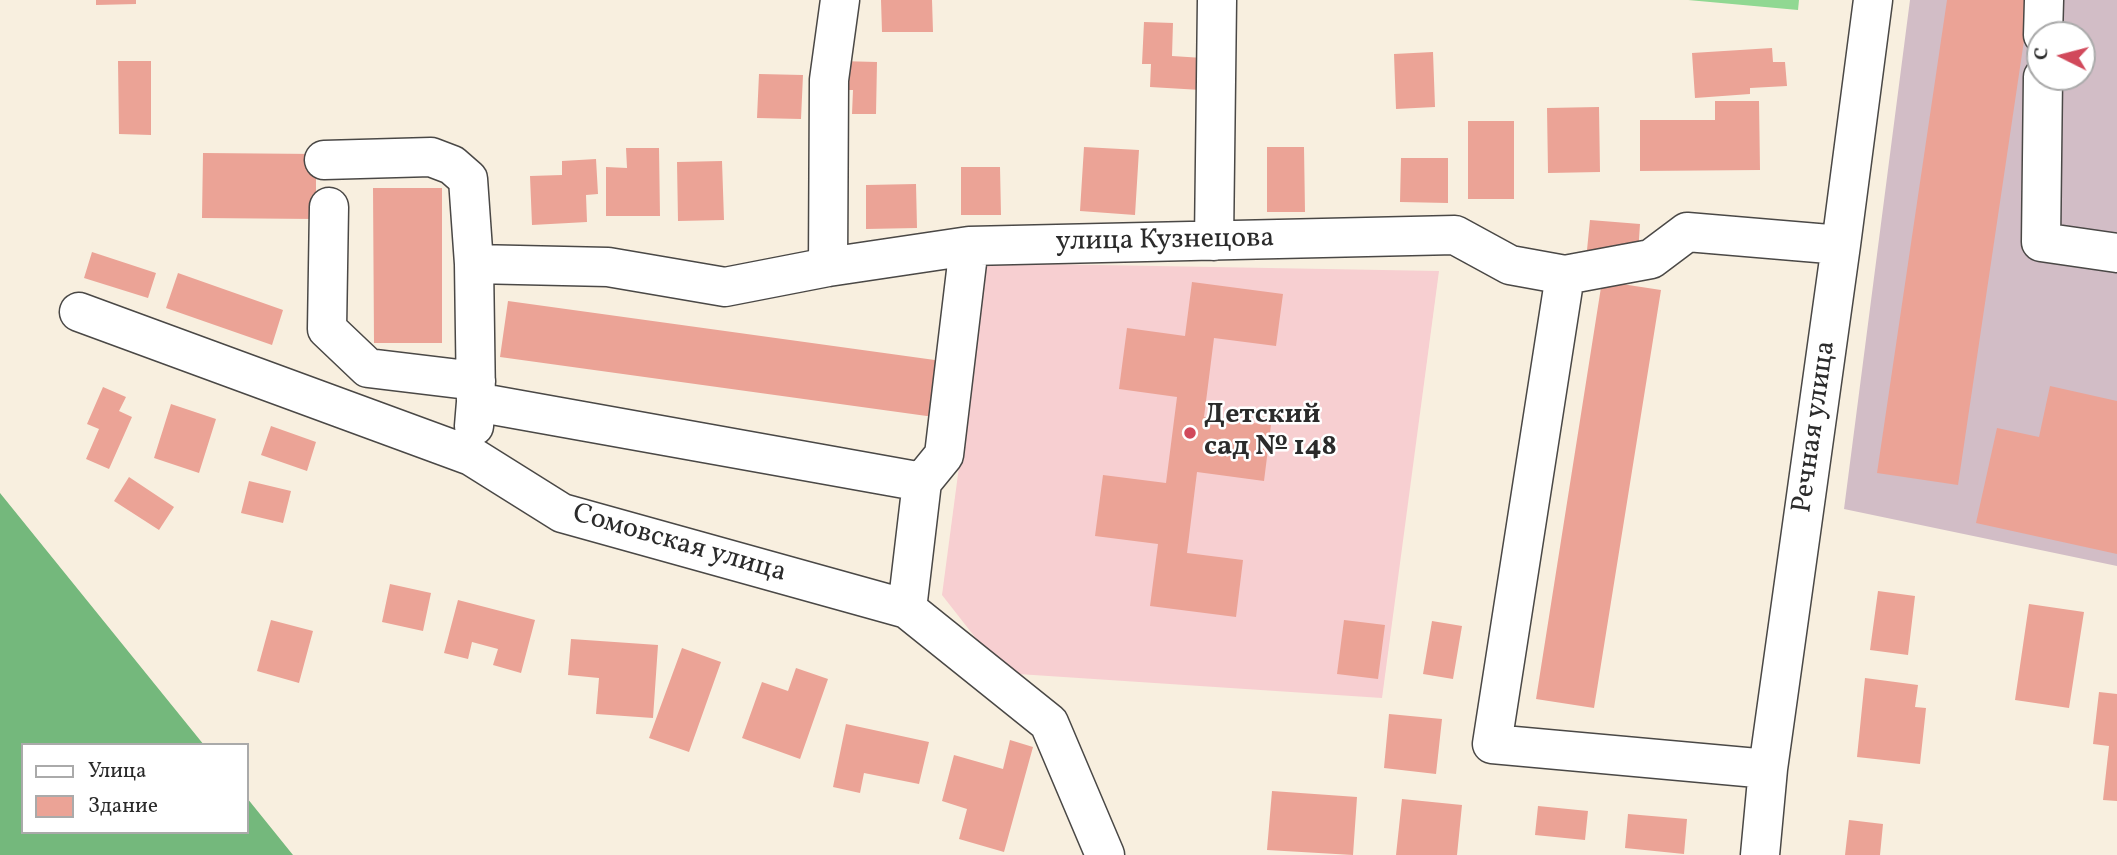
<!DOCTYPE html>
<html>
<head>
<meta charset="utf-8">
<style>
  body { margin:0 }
  #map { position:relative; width:2117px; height:855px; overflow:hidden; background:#f8efdf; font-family:Vollkorn,serif }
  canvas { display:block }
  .legend { position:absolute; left:21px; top:743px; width:228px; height:91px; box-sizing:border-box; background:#fff; border:2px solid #aaa; margin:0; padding:9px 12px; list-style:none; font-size:21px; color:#2b2b2b }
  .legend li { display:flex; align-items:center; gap:14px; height:35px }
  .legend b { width:35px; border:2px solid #aaa }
  .north { position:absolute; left:2026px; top:21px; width:70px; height:70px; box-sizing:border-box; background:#fff; border:2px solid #aaa; border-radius:50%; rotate:276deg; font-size:19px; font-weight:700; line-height:28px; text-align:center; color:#2b2b2b }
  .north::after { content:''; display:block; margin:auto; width:24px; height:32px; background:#d1495b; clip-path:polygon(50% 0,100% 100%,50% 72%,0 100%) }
</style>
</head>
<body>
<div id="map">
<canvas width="2117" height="855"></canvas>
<ul class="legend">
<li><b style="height:9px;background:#fff"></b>Улица</li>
<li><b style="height:19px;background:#eba396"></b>Здание</li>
</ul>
<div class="north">С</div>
</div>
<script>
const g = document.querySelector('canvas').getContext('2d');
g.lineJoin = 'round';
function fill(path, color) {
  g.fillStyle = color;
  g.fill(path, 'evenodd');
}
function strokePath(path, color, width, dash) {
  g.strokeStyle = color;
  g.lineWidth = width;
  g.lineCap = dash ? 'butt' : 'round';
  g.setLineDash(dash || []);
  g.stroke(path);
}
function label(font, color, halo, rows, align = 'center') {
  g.font = font + ' Vollkorn,serif';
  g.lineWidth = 5;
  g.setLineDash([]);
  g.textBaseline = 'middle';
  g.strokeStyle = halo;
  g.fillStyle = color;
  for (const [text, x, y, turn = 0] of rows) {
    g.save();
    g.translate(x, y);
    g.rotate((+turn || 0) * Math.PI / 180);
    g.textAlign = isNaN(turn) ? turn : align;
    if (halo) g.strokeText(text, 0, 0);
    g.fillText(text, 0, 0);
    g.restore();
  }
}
fill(new Path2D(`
  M 986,263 L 1439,271 L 1382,698 L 1003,673 L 942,595 Z`), '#f7cfd1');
fill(new Path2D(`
  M 1910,0 L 2117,0 L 2117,566 L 1844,509 ZM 2040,35 L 2082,35 L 2082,77 L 2040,77 Z`), '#d2bdc6');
fill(new Path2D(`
  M 1688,0 L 1799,0 L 1798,10 Z`), '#90d892');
fill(new Path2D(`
  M 0,493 L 204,745 L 23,745 L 23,832 L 247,832 L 247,798 L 293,855 L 0,855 Z`), '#74b87c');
fill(new Path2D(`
  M 96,0 L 136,0 L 136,4 L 96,5 Z
  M 881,0 L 932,0 L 933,32 L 882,32 Z
  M 1947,0 L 2030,0 L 1958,485 L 1877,473 Z
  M 1144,22 L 1173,23 L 1172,56 L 1203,58 L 1201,90 L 1150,87 L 1151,64 L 1142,64 Z
  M 1772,48 L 1773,62 L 1785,62 L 1787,86 L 1750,88 L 1750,94 L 1695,98 L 1692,53 Z
  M 1433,52 L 1435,107 L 1396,109 L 1394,54 Z
  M 118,61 L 151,61 L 151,135 L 119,134 Z
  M 839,61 L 877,62 L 876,114 L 852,114 L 853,90 L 839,90 Z
  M 759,74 L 803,75 L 801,119 L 757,118 Z
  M 1715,101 L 1759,101 L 1760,170 L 1640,171 L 1640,120 L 1715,120 Z
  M 1599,107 L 1600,172 L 1548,173 L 1547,108 Z
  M 1468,121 L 1514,121 L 1514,199 L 1468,199 Z
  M 1084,147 L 1139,150 L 1135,215 L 1080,211 Z
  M 1267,147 L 1304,147 L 1305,212 L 1267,212 Z
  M 626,148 L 659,148 L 660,216 L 606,216 L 606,167 L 627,168 Z
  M 203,153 L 316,154 L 316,219 L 202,218 Z
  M 1401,158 L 1448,158 L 1448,203 L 1400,202 Z
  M 596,159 L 598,194 L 586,195 L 587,222 L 532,225 L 530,176 L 562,175 L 562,161 Z
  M 722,161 L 724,220 L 678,221 L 677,162 Z
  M 961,167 L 1000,167 L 1001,215 L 961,215 Z
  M 916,184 L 917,228 L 866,229 L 866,185 Z
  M 373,188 L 442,188 L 442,343 L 374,343 Z
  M 1590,220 L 1640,224 L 1638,254 L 1587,250 Z
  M 92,252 L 156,273 L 148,298 L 84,278 Z
  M 178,273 L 283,310 L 272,345 L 166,308 Z
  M 1602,281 L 1661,290 L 1594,708 L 1536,699 Z
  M 1192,282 L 1283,294 L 1276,346 L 1214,338 L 1204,417 L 1271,425 L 1264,481 L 1197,472 L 1187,553 L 1243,560 L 1236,617 L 1150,606 L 1158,544 L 1095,536 L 1103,475 L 1166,483 L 1177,397 L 1119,389 L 1127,328 L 1185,336 Z
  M 508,301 L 942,361 L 934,417 L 500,357 Z
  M 2050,386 L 2117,401 L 2117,554 L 1976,523 L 1997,428 L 2039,437 Z
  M 103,387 L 126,397 L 119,411 L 132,417 L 109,469 L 86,459 L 99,429 L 87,424 Z
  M 171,404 L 216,419 L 199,473 L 154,458 Z
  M 271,426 L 316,442 L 307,471 L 261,455 Z
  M 129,477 L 174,507 L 159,530 L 114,501 Z
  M 249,481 L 291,491 L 283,523 L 241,513 Z
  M 390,584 L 431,593 L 423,631 L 382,622 Z
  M 1878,591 L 1915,596 L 1908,655 L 1870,650 Z
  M 458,600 L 535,620 L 521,673 L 493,665 L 498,649 L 472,642 L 468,659 L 444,653 Z
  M 2029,604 L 2084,612 L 2069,708 L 2015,700 Z
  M 271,620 L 313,631 L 299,683 L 257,671 Z
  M 1344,620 L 1385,625 L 1378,679 L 1337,674 Z
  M 1432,621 L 1462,626 L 1453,679 L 1423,674 Z
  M 571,639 L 658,645 L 653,718 L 596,714 L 599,678 L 568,675 Z
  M 682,648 L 721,662 L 689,752 L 649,738 Z
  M 796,668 L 828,679 L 800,759 L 742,738 L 762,682 L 788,691 Z
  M 1865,678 L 1918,685 L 1915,707 L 1926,708 L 1920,764 L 1857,757 Z
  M 2099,692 L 2117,694 L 2117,801 L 2103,800 L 2109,746 L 2093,744 Z
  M 1389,714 L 1442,719 L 1436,774 L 1384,768 Z
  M 846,724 L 929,742 L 919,784 L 864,773 L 860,793 L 833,787 Z
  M 1010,740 L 1033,747 L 1004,852 L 959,839 L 967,809 L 942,801 L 954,755 L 1003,769 Z
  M 1272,791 L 1357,797 L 1353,855 L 1267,850 Z
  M 1402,799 L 1462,805 L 1457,855 L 1396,855 Z
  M 1538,806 L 1588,811 L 1585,840 L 1535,835 Z
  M 1628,814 L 1687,819 L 1684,854 L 1625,848 Z
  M 1849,820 L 1883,824 L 1880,855 L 1845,855 Z`), '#eba396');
const minor = new Path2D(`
  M 2043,35 L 2044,0
  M 2043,77 L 2041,242 L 2117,253
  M 324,160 L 431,157 L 452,165 L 468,179 L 474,264 L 476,402 L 474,426
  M 329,207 L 327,329 L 368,368 L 476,381
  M 1214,241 L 1217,0
  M 474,264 L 608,267 L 725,287 L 828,267 L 969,246 L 1455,235 L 1510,265 L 1565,275 L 1651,259 L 1687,232 L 1841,245
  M 828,267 L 829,80 L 840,0
  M 1565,275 L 1492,744 L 1768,769
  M 79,312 L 471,456 L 562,513 L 907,609 L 1049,723 L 1105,855
  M 476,402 L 922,482
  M 907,609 L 922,482 L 944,455 L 969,246
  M 1760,855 L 1768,769 L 1841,245 L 1873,0`);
strokePath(minor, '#4a4846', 41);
strokePath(minor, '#fff', 38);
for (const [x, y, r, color] of [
  [1190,433,7,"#d1495b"]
]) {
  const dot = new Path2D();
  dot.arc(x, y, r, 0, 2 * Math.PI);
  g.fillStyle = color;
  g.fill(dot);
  strokePath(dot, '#fff', 2.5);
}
label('28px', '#2b2b2b', '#fff', [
  ["улица Кузнецова",1165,242,-1],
  ["Речная улица",1816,427,-82],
  ["Сомовская улица",679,545,16]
]);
label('bold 28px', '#2b2b2b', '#fff', [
  ["Детский",1204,417],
  ["сад № 148",1204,449]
], 'left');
</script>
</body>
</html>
